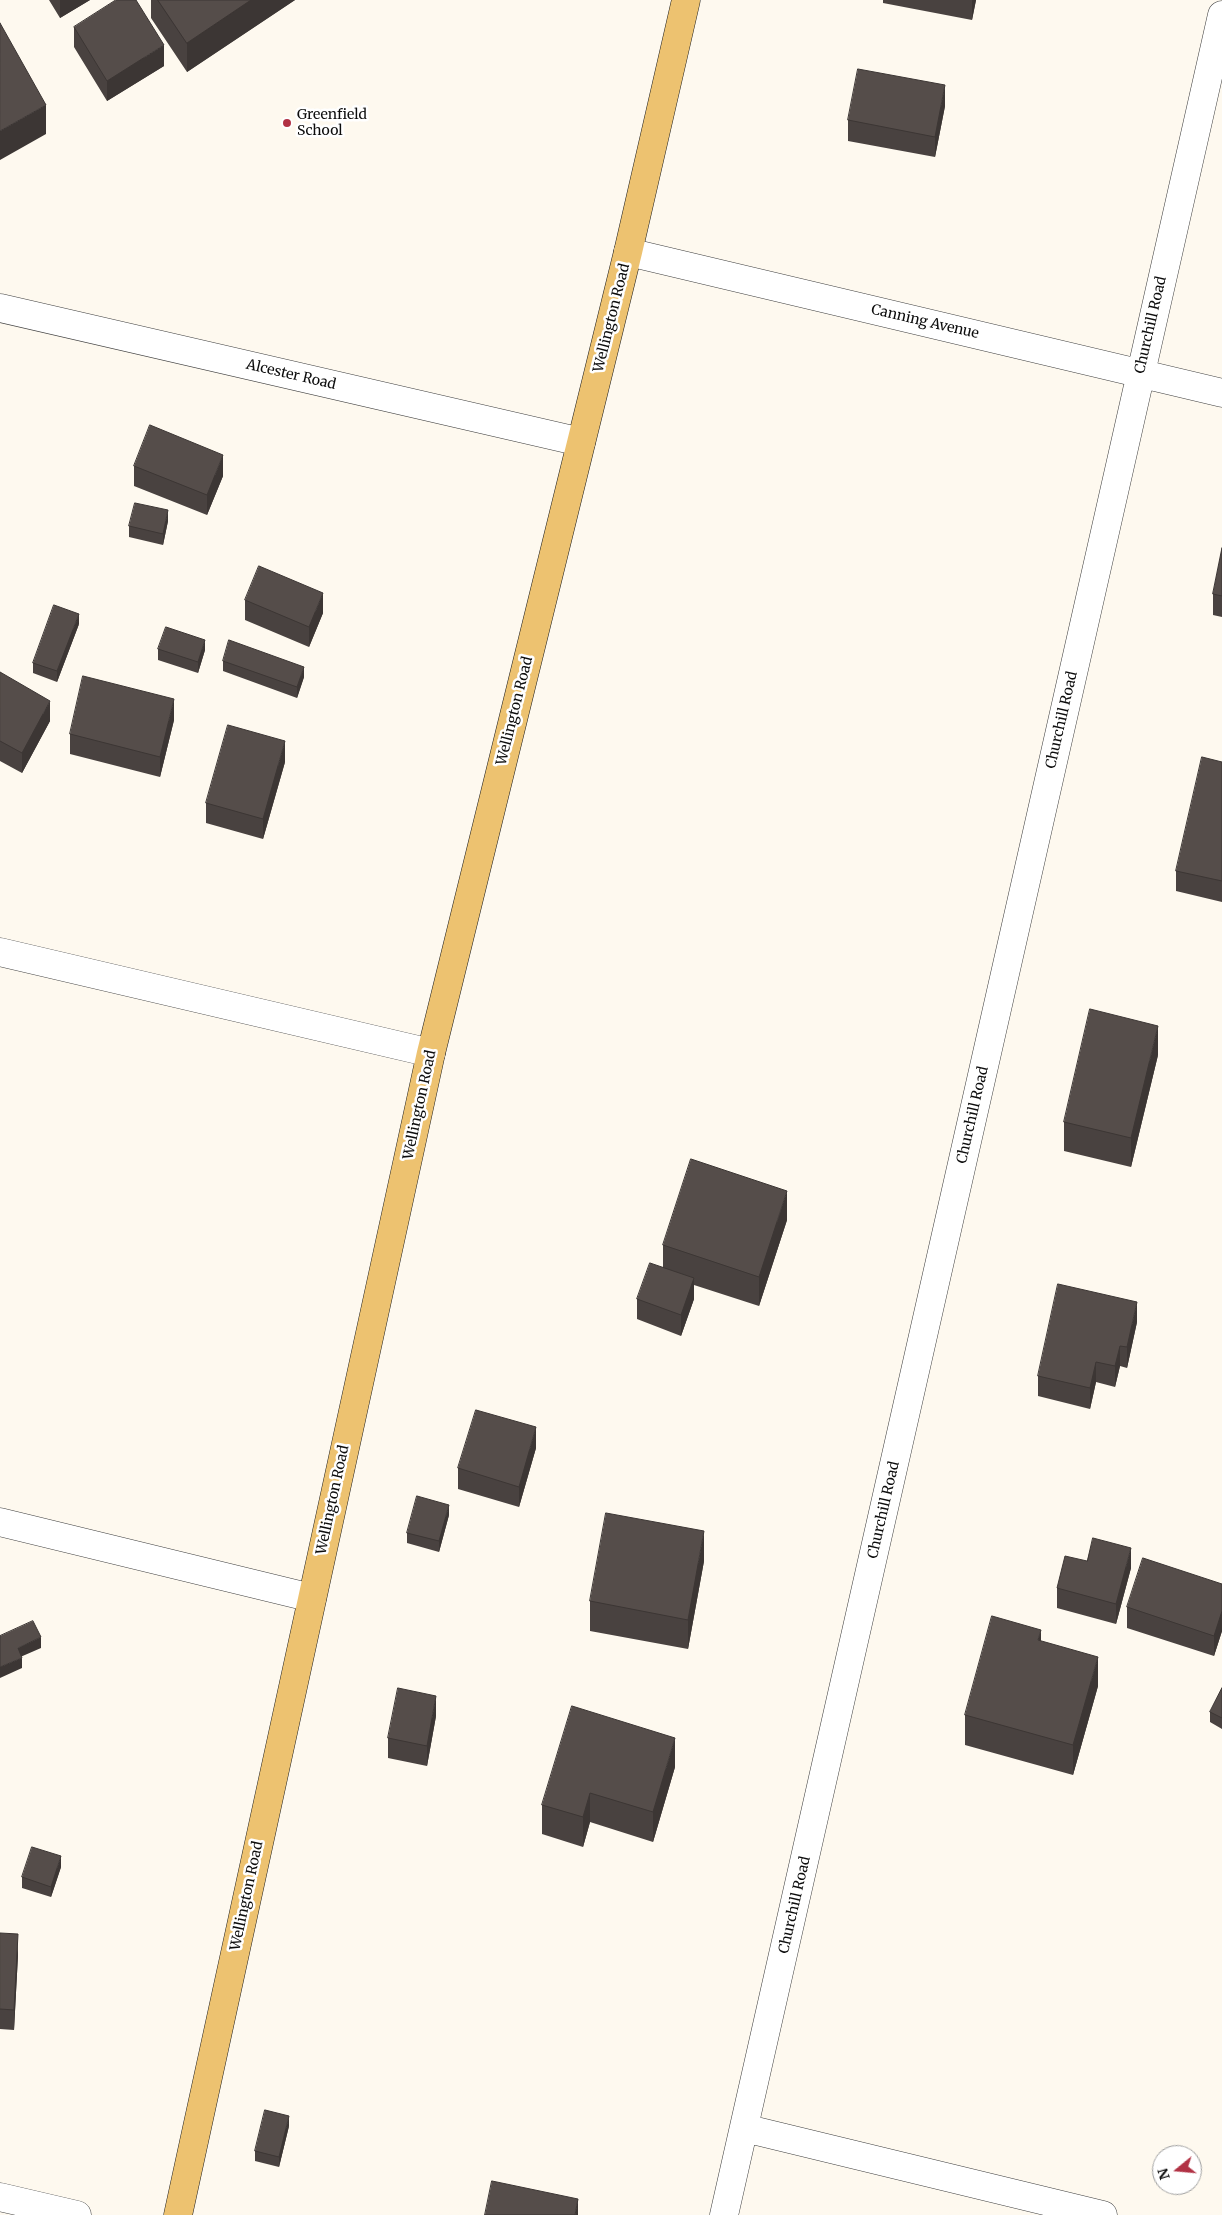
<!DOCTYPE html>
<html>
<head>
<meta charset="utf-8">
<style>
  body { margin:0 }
  #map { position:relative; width:1222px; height:2215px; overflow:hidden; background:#fef9ef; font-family:Merriweather,serif }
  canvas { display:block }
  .north { position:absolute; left:1152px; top:2145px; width:50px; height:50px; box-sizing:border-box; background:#fff; border:1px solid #9e9e9e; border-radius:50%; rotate:253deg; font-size:14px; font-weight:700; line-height:20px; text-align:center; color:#0d0d0d }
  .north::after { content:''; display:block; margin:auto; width:18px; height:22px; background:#b13144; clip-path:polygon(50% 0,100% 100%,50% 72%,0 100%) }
</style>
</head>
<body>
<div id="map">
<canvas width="1222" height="2215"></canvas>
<div class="north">N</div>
</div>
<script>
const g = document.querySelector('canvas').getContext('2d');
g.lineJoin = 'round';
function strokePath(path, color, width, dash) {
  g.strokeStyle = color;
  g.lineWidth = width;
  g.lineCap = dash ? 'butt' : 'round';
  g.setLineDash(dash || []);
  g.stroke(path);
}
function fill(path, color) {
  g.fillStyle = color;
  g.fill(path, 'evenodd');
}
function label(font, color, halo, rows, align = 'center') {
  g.font = font + ' Merriweather,serif';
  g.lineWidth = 5;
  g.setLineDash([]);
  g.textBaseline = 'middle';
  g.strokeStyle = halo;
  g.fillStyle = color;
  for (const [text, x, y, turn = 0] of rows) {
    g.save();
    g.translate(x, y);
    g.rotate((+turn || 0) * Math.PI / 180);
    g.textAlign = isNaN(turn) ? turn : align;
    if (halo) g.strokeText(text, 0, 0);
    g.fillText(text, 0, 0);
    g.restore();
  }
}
const minor = new Path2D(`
  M 628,252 L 1222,393
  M 0,308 L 581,442
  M 0,952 L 431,1053
  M 0,1522 L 312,1598
  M 744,2128 L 1103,2215
  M 0,2197 L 77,2215
  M 724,2215 L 1222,15`);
const major = new Path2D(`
  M 178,2215 L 431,1053 L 628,252 L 686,0`);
strokePath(minor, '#404040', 29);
strokePath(major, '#1e1e1e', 29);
strokePath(minor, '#fff', 28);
strokePath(major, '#edc270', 28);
fill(new Path2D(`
  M 49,0 L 90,0 L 60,18 Z
  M 151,0 L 295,0 L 187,72 L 151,18 Z
  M 883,0 L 976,0 L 972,20 L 883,3 Z
  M 74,27 L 164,66 L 107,101 L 74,47 Z
  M 945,106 L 935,157 L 848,141 L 848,120 Z
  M 134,466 L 223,476 L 207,515 L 134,486 Z
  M 168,521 L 163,545 L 129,537 L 129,526 Z
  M 1222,548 L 1222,617 L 1213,615 L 1213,594 Z
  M 245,600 L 323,613 L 309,647 L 245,620 Z
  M 79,624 L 57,682 L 33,673 L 33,663 Z
  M 158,649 L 205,650 L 198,673 L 158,660 Z
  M 223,661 L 304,677 L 297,698 L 223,671 Z
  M 0,672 L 50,721 L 22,773 L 0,761 Z
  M 174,720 L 160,777 L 70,754 L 70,734 Z
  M 285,762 L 263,839 L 206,823 L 206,803 Z
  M 1222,762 L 1222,902 L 1176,891 L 1176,871 Z
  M 1158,1055 L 1131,1167 L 1064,1151 L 1064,1122 Z
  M 787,1220 L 759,1306 L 694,1285 L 694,1299 L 681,1336 L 637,1319 L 637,1299 L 663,1267 L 663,1245 Z
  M 1137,1322 L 1127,1368 L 1120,1366 L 1115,1387 L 1096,1382 L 1090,1409 L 1038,1396 L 1038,1376 Z
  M 536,1448 L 519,1507 L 458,1489 L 458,1468 Z
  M 449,1515 L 439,1552 L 407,1543 L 407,1533 Z
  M 704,1561 L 688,1649 L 590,1631 L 590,1601 Z
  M 1087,1561 L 1131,1568 L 1116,1624 L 1057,1608 L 1057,1588 Z
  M 1222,1584 L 1222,1631 L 1214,1656 L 1127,1628 L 1127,1607 Z
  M 1041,1641 L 1098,1686 L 1073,1775 L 965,1745 L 965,1715 Z
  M 1222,1688 L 1222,1729 L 1210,1722 L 1210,1712 Z
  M 436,1716 L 427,1766 L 388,1758 L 388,1738 Z
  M 675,1767 L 653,1842 L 590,1822 L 583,1847 L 542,1834 L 542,1805 Z
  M 61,1867 L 51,1897 L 22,1888 L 22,1877 Z
  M 0,1933 L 18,1955 L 14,2030 L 0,2029 Z
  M 289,2126 L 279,2167 L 255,2161 L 255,2151 Z`), '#494240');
fill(new Path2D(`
  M 60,0 L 90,0 L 60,18 Z
  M 251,0 L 295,0 L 187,72 L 187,43 Z
  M 972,0 L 976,0 L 972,20 Z
  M 164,45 L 164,66 L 107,101 L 107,81 Z
  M 945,85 L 945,106 L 935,157 L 935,137 Z
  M 46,105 L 46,134 L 0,160 L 0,131 Z
  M 223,455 L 223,476 L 207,515 L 207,495 Z
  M 168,510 L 168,521 L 163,545 L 163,534 Z
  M 323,593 L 323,613 L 309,647 L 309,627 Z
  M 79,614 L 79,624 L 57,682 L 57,671 Z
  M 205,640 L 205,650 L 198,673 L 198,662 Z
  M 304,667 L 304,677 L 297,698 L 297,687 Z
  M 174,699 L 174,720 L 160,777 L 160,757 Z
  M 50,701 L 50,721 L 22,773 L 22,753 Z
  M 285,741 L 285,762 L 263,839 L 263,819 Z
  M 1158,1026 L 1158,1055 L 1131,1167 L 1131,1138 Z
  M 787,1191 L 787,1220 L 759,1306 L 759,1277 Z
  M 694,1278 L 694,1299 L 681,1336 L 681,1315 Z
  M 1137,1302 L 1137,1322 L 1127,1368 L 1127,1347 Z
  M 1120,1346 L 1120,1366 L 1115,1387 L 1115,1366 Z
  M 1096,1362 L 1096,1382 L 1090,1409 L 1090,1388 Z
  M 536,1427 L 536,1448 L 519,1507 L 519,1487 Z
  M 449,1505 L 449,1515 L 439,1552 L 439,1541 Z
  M 704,1531 L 704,1561 L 688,1649 L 688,1620 Z
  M 1131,1548 L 1131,1568 L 1116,1624 L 1116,1604 Z
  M 1222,1611 L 1222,1631 L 1214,1656 L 1214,1636 Z
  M 1041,1630 L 1041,1659 L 1038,1640 Z
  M 41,1637 L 41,1648 L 18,1658 L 18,1648 Z
  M 1098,1657 L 1098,1686 L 1073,1775 L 1073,1745 Z
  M 22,1658 L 22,1668 L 0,1678 L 0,1667 Z
  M 436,1696 L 436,1716 L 427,1766 L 427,1746 Z
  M 675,1738 L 675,1767 L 653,1842 L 653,1812 Z
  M 590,1793 L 590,1822 L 583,1847 L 583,1817 Z
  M 61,1856 L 61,1867 L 51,1897 L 51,1887 Z
  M 18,1934 L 18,1955 L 14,2030 L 14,2010 Z
  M 289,2116 L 289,2126 L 279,2167 L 279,2157 Z
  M 578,2199 L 578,2215 L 575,2215 Z`), '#3c3634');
const building = new Path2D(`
  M 116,0 L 136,0 L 164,45 L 107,81 L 74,27 Z
  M 158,0 L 251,0 L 187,43 Z
  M 0,23 L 46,105 L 0,131 Z
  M 858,69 L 945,85 L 935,137 L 848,120 Z
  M 150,425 L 223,455 L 207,495 L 134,466 Z
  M 135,503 L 168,510 L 163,534 L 129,526 Z
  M 1222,548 L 1222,596 L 1213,594 Z
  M 259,566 L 323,593 L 309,627 L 245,600 Z
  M 54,605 L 79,614 L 57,671 L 33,663 Z
  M 166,627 L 205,640 L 198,662 L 158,649 Z
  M 229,640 L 304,667 L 297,687 L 223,661 Z
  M 0,672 L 50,701 L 22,753 L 0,741 Z
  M 83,676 L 174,699 L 160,757 L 70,734 Z
  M 228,725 L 285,741 L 263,819 L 206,803 Z
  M 1202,757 L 1222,762 L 1222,881 L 1176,871 Z
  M 1090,1009 L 1158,1026 L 1131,1138 L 1064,1122 Z
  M 691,1159 L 787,1191 L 759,1277 L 663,1245 Z
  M 650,1263 L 694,1278 L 681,1315 L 637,1299 Z
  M 1058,1284 L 1137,1302 L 1127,1347 L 1120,1346 L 1115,1366 L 1096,1362 L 1090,1388 L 1038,1376 Z
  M 476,1410 L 536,1427 L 519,1487 L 458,1468 Z
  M 417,1496 L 449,1505 L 439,1541 L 407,1533 Z
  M 606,1513 L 704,1531 L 688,1620 L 590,1601 Z
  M 1093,1538 L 1131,1548 L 1116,1604 L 1057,1588 L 1065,1556 L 1087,1561 Z
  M 1143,1558 L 1222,1584 L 1222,1611 L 1214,1636 L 1127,1607 Z
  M 992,1616 L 1041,1630 L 1038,1640 L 1098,1657 L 1073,1745 L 965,1715 Z
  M 33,1621 L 41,1637 L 18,1648 L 22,1658 L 0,1667 L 0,1636 Z
  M 398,1688 L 436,1696 L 427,1746 L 388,1738 Z
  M 1222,1688 L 1222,1718 L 1210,1712 Z
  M 572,1706 L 675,1738 L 653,1812 L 590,1793 L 583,1817 L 542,1805 Z
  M 32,1847 L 61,1856 L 51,1887 L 22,1877 Z
  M 0,1933 L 18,1934 L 14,2010 L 0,2009 Z
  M 265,2110 L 289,2116 L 279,2157 L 255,2151 Z
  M 492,2181 L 578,2199 L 575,2215 L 485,2215 Z`);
fill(building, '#554d4a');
strokePath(building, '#3c3634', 1);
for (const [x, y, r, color] of [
  [287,123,5,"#b13144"]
]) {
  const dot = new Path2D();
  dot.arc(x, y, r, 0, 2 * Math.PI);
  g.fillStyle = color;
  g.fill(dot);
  strokePath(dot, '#fff', 2);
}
label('14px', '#0d0d0d', '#fff', [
  ["Greenfield",297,115],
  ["School",297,131]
], 'left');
label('14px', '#0d0d0d', '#fff', [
  ["Wellington Road",612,318,-76],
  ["Canning Avenue",925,322,13],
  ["Churchill Road",1151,325,-77],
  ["Alcester Road",291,375,13],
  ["Wellington Road",515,711,-76],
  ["Churchill Road",1062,720,-77],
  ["Wellington Road",420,1105,-78],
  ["Churchill Road",973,1115,-77],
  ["Wellington Road",333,1500,-78],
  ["Churchill Road",884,1510,-77],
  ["Wellington Road",247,1896,-78],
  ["Churchill Road",795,1905,-77]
]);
</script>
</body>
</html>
